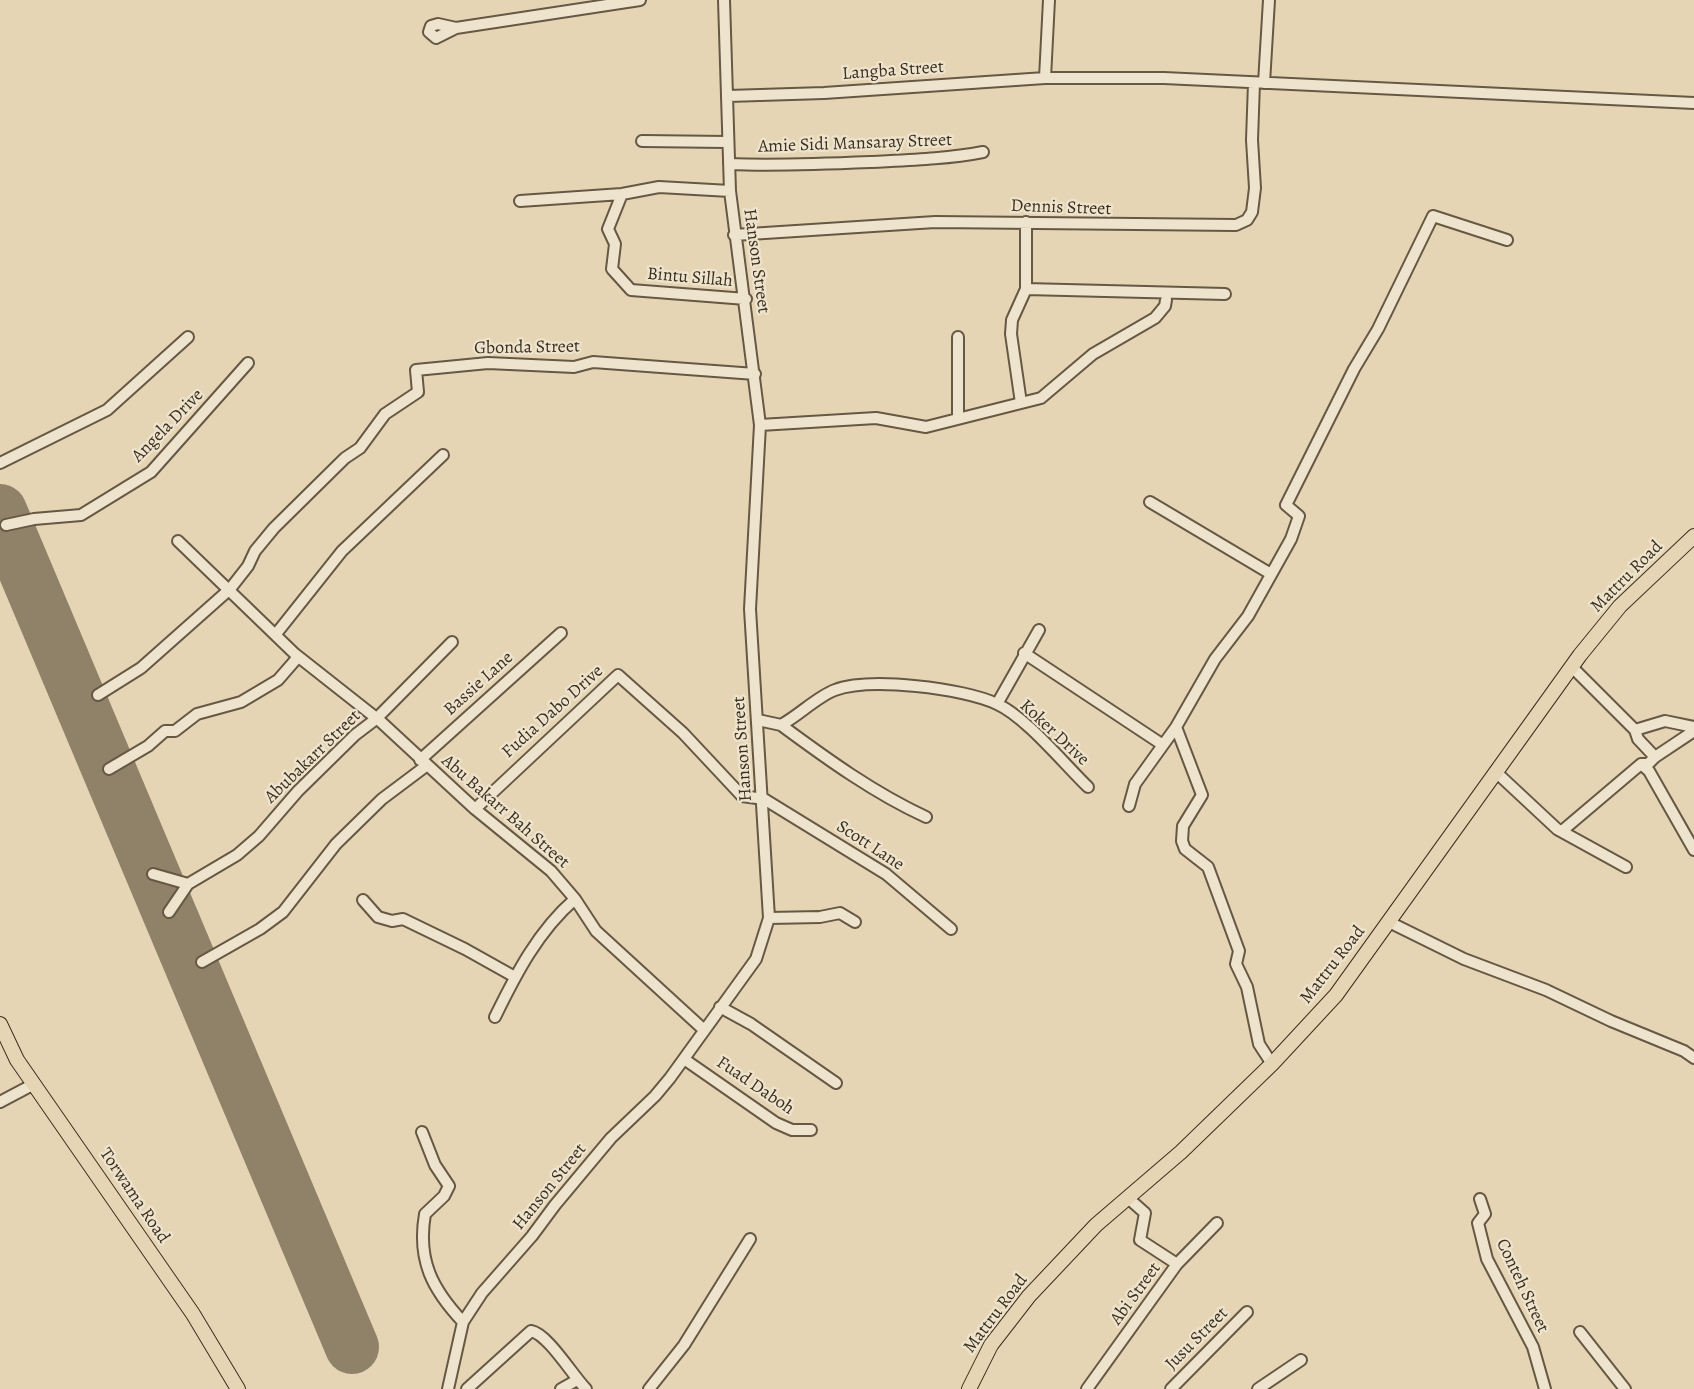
<!DOCTYPE html>
<html>
<head>
<meta charset="utf-8">
<style>
  body { margin:0 }
  canvas { display:block; background:#e5d5b4 }
</style>
</head>
<body>
<canvas width="1694" height="1389"></canvas>
<script>
const g = document.querySelector('canvas').getContext('2d');
g.lineJoin = 'round';
function strokePath(path, color, width, dash) {
  g.strokeStyle = color;
  g.lineWidth = width;
  g.lineCap = dash ? 'butt' : 'round';
  g.setLineDash(dash || []);
  g.stroke(path);
}
function label(font, color, halo, rows, align = 'center') {
  g.font = font + ' Alegreya,serif';
  g.lineWidth = 4.5;
  g.setLineDash([]);
  g.textBaseline = 'middle';
  g.strokeStyle = halo;
  g.fillStyle = color;
  for (const [text, x, y, turn = 0] of rows) {
    g.save();
    g.translate(x, y);
    g.rotate((+turn || 0) * Math.PI / 180);
    g.textAlign = isNaN(turn) ? turn : align;
    if (halo) g.strokeText(text, 0, 0);
    g.fillText(text, 0, 0);
    g.restore();
  }
}
strokePath(new Path2D(`
  M 0,511 L 352,1347`), '#908269', 54);
const minor = new Path2D(`
  M 456,28 L 436,38 L 429,32 L 431,26 L 438,24 L 456,28 L 640,0
  M 1045,78 L 1164,78 L 1694,103
  M 1264,83 L 1269,0
  M 728,96 L 824,93 L 1045,78 L 1049,0
  M 642,141 L 727,142
  M 729,164 C 777,166 824,164 872,162 C 910,160 946,159 983,152
  M 622,194 L 608,229 L 615,244 L 612,269 L 631,290 L 746,299
  M 520,201 L 622,194 L 659,187 L 730,191
  M 734,235 L 935,222 L 1236,225 L 1247,220 L 1252,212 L 1255,188 L 1252,140 L 1254,83
  M 1026,289 L 1225,294
  M 1021,403 L 1011,334 L 1012,320 L 1026,289 L 1026,222
  M 958,419 L 958,337
  M 760,425 L 876,418 L 926,427 L 1041,398 L 1093,354 L 1155,318 L 1165,306 L 1166,300
  M 0,463 L 107,410 L 188,337
  M 1150,502 L 1271,574
  M 6,525 L 34,519 L 81,515 L 151,472 L 248,363
  M 178,541 L 295,654 L 380,721 L 475,809 L 551,871 L 575,899 L 596,931 L 703,1029
  M 276,634 L 342,551 L 443,455
  M 1024,653 L 1163,745 L 1176,727 L 1202,795 L 1183,826 L 1182,841 L 1185,849 L 1208,867 L 1239,951 L 1236,964 L 1247,987 L 1259,1044 L 1272,1064
  M 1572,667 L 1635,730 L 1665,721 L 1694,727
  M 98,695 L 141,668 L 230,589 L 248,566 L 255,551 L 274,528 L 345,458 L 360,448 L 385,414 L 418,392 L 416,370 L 488,363 L 574,367 L 593,362 L 755,374
  M 997,704 L 1039,630
  M 758,720 L 781,725 C 798,716 818,696 835,690 C 870,677 963,688 997,704 C 1026,717 1064,764 1088,787
  M 781,725 C 827,759 874,793 926,817
  M 1176,727 L 1215,659 L 1248,616 L 1291,539 L 1299,516 L 1286,505 L 1354,369 L 1378,329 L 1433,216 L 1507,240
  M 1635,730 L 1638,739 L 1655,757 L 1648,764 L 1641,764 L 1649,771 L 1694,850
  M 1655,757 L 1694,731
  M 420,760 L 561,633
  M 109,769 L 148,746 L 165,731 L 175,731 L 197,714 L 241,702 L 278,680 L 298,657
  M 1497,773 L 1557,829 L 1626,867
  M 1129,806 L 1135,784 L 1163,745
  M 475,809 L 618,675 L 683,733 L 742,796 L 764,799 L 886,874 L 951,929
  M 1562,831 L 1641,764
  M 153,874 L 188,884 L 169,912
  M 188,884 L 237,855 L 259,836 L 298,791 L 355,735 L 376,719 L 452,642
  M 363,900 L 378,917 L 392,921 L 403,919 L 465,949 L 515,977
  M 769,918 L 820,917 L 840,913 L 855,922
  M 1389,922 L 1464,959 L 1546,990 L 1611,1021 L 1684,1051 L 1694,1058
  M 202,962 L 260,929 L 283,912 L 336,844 L 382,799 L 426,766
  M 720,1007 L 751,1024 L 836,1083
  M 495,1017 C 516,974 538,931 575,899
  M 684,1059 L 776,1123 L 792,1130 L 811,1130
  M 0,1102 L 34,1084
  M 422,1132 L 435,1165 L 449,1186 L 444,1196 L 425,1214 C 417,1260 432,1289 463,1322
  M 1128,1198 L 1145,1213 L 1140,1240 L 1177,1264
  M 1480,1199 L 1485,1214 L 1478,1223 L 1487,1259 L 1533,1347 L 1545,1389
  M 1580,1332 L 1625,1389
  M 448,1389 L 463,1322 L 482,1293 L 532,1236 L 555,1205 L 611,1138 L 655,1096 L 670,1078 L 756,959 L 769,918 L 750,609 L 760,425 L 730,191 L 724,0
  M 467,1389 L 531,1331 C 548,1334 573,1376 586,1389
  M 561,1389 L 577,1380
  M 649,1389 L 684,1345 L 750,1239
  M 1087,1389 L 1177,1264 L 1217,1223
  M 1171,1389 L 1247,1312
  M 1258,1389 L 1301,1360`);
const major = new Path2D(`
  M 0,1024 L 17,1060 L 193,1314 L 238,1389
  M 969,1389 L 991,1345 L 1029,1296 L 1096,1225 L 1181,1152 L 1272,1064 L 1336,995 L 1580,655 L 1620,606 L 1694,536`);
strokePath(minor, '#665844', 14);
strokePath(major, '#3c2f1e', 16);
strokePath(minor, '#eee4ce', 10);
strokePath(major, '#e5d5b4', 14);
label('18px', '#3c2f1e', '#eee4ce', [
  ["Langba Street",893,71,-4],
  ["Amie Sidi Mansaray Street",855,144,-2],
  ["Dennis Street",1061,208,2],
  ["Hanson Street",756,261,82],
  ["Bintu Sillah",690,278,5],
  ["Gbonda Street",527,348,-1],
  ["Angela Drive",168,426,-46],
  ["Mattru Road",1627,577,-45],
  ["Bassie Lane",479,684,-42],
  ["Fudia Dabo Drive",553,712,-42],
  ["Koker Drive",1054,733,43],
  ["Hanson Street",743,749,-94],
  ["Abubakarr Street",313,757,-44],
  ["Abu Bakarr Bah Street",505,812,41],
  ["Scott Lane",870,846,33],
  ["Mattru Road",1333,965,-52],
  ["Fuad Daboh",755,1086,34],
  ["Hanson Street",550,1187,-51],
  ["Torwama Road",134,1196,56],
  ["Conteh Street",1522,1286,65],
  ["Abi Street",1136,1294,-54],
  ["Mattru Road",996,1314,-53],
  ["Jusu Street",1197,1339,-45]
]);
</script>
</body>
</html>
